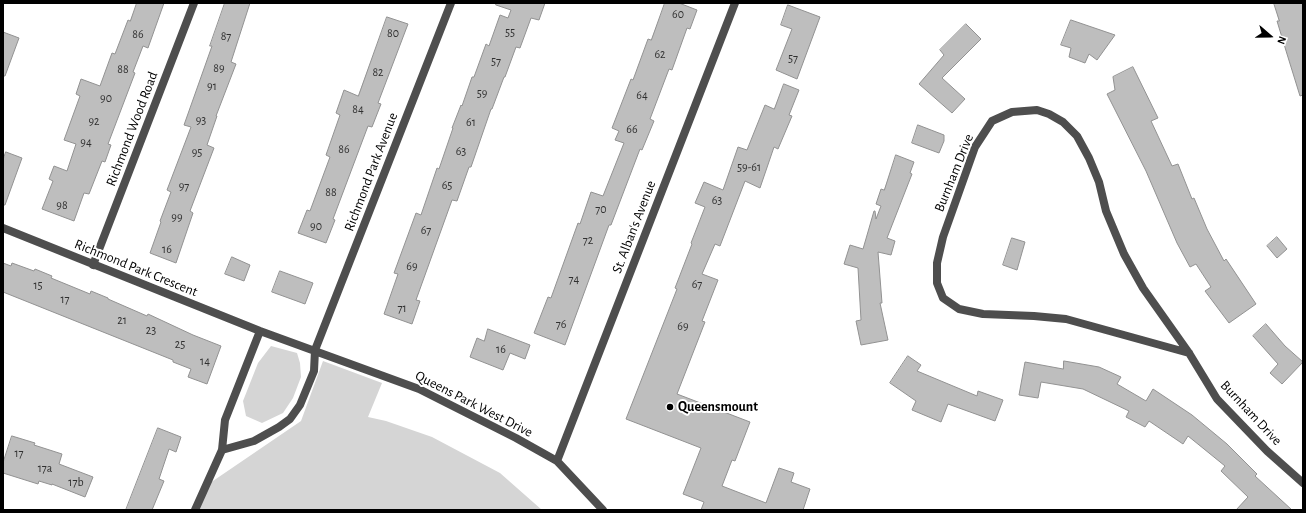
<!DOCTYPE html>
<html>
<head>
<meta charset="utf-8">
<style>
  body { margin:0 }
  #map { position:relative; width:1306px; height:513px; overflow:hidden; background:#fff; font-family:"Alegreya Sans",sans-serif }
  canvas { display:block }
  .frame { position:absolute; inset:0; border:4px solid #000; pointer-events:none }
  .north { position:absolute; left:1250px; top:16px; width:40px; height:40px; -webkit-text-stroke:3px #fff; paint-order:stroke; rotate:110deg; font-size:11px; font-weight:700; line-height:16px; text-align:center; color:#000 }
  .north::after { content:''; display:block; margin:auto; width:14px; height:18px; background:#000; clip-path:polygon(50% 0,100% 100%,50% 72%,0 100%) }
</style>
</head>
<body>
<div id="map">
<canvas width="1306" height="513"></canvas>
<div class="frame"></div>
<div class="north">N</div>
</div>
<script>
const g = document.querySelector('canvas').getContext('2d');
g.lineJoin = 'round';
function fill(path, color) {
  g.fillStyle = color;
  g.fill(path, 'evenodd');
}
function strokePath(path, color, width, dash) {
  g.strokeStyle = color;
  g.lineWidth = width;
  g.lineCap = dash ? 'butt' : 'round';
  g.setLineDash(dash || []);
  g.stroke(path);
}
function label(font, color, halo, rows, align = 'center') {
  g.font = font + ' "Alegreya Sans",sans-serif';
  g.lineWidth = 4;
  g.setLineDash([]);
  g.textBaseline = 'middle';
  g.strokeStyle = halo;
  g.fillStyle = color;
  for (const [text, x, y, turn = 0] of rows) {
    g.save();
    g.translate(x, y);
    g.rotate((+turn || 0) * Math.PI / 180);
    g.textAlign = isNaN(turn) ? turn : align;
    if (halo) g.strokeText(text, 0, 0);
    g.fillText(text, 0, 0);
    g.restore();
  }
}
fill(new Path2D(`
  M 271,346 L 297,353 L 300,363 L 301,377 L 293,398 L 283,413 L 262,423 L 246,416 L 243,401 L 258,363 Z
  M 323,361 L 382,383 L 368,417 L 386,421 L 432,437 L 500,473 L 542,510 L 198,510 L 210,483 L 301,421 Z`), '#d5d5d5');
const building = new Path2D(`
  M 137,3 L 164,3 L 148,48 L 143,46 L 133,72 L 135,73 L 108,144 L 111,145 L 105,162 L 102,161 L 89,194 L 84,193 L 74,221 L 42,209 L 53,181 L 49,179 L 54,166 L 67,171 L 76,144 L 64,140 L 80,96 L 76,94 L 81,79 L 100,86 L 112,53 L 115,54 L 128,20 L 130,21 Z
  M 225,3 L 250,3 L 231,62 L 236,64 L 216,116 L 217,116 L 207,145 L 214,148 L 190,211 L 193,213 L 176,263 L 150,253 L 161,222 L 160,221 L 171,192 L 167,190 L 191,127 L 184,125 L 212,46 L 210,46 Z
  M 496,3 L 545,3 L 539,20 L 531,18 L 520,48 L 516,47 L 505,77 L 504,77 L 492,109 L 491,109 L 471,167 L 469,167 L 457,201 L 452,200 L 416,300 L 420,301 L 412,324 L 384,314 L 398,274 L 394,273 L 416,213 L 421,215 L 437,168 L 439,169 L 453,128 L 452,128 L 461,105 L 462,106 L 472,77 L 474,77 L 486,44 L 489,46 L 500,15 L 508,18 L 511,10 L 496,5 Z
  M 665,3 L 679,3 L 697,10 L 690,29 L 687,28 L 672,70 L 669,69 L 650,119 L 654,121 L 642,150 L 640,149 L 611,225 L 609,225 L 565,345 L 534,333 L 548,297 L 551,298 L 578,223 L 580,224 L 591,192 L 603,196 L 624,143 L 615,140 L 619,131 L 612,128 L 631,79 L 633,80 L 648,39 L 651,40 Z
  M 1274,3 L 1303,3 L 1303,95 L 1300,96 L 1287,54 L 1277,21 L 1279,21 Z
  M 788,5 L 820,17 L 797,79 L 776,70 L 792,29 L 781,25 Z
  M 387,17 L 408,24 L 378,103 L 381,104 L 372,127 L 368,126 L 333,219 L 335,220 L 326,243 L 298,233 L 307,210 L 310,211 L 330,157 L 326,155 L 340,115 L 336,113 L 344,90 L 358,96 Z
  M 1071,20 L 1115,35 L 1097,60 L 1089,54 L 1085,63 L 1069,57 L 1071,48 L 1061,45 Z
  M 966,24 L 981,39 L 942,78 L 965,99 L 952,113 L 919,84 L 944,55 L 940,50 Z
  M 3,32 L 19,38 L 5,76 L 3,76 Z
  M 1133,67 L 1158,118 L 1151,121 L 1172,166 L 1178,164 L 1192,199 L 1194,198 L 1207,229 L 1224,261 L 1226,259 L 1256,304 L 1229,323 L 1205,291 L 1211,287 L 1196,264 L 1190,267 L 1177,243 L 1146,171 L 1107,94 L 1115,90 L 1113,77 Z
  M 784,84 L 799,90 L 789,115 L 792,116 L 778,149 L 774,147 L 760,188 L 745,181 L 720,246 L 715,244 L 702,274 L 718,280 L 702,321 L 705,322 L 677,394 L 750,422 L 735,461 L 732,460 L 722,486 L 766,503 L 779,468 L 794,473 L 791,482 L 810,489 L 803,510 L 701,510 L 704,502 L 683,494 L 701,448 L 626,419 L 677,289 L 675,288 L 692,244 L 691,243 L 705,207 L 695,203 L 704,182 L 723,190 L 738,147 L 747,150 L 765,105 L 774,109 Z
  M 918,125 L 944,135 L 944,141 L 939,153 L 912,143 Z
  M 6,152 L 22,158 L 5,205 L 3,205 L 3,160 Z
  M 896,155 L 914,162 L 910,173 L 912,174 L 887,238 L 895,241 L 891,255 L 878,252 L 882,303 L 880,303 L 888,340 L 861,345 L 856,321 L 861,320 L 858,268 L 844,264 L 850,245 L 863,249 L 874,211 L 875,211 L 876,219 L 881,206 L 876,204 L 881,189 L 884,190 Z
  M 1277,237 L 1287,249 L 1277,258 L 1267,246 Z
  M 1012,238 L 1025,242 L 1017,270 L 1003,265 Z
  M 232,257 L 250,265 L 244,281 L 225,274 Z
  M 3,263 L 11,266 L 12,263 L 34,271 L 35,269 L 52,276 L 51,278 L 90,294 L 91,291 L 108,298 L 108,299 L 147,316 L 148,314 L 193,335 L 221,346 L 207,384 L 188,377 L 191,369 L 173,362 L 173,360 L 3,292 Z
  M 280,271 L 313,283 L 305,304 L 272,292 Z
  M 1266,324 L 1285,346 L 1303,362 L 1282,384 L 1270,373 L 1278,364 L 1253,336 Z
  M 488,329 L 530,345 L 525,359 L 510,353 L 503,370 L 470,357 L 477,338 L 484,341 Z
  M 908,356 L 921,365 L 917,371 L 977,396 L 978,391 L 1003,400 L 995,421 L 948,404 L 941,422 L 912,410 L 916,401 L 890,383 Z
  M 1064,361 L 1099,367 L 1121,377 L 1117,384 L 1146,401 L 1153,389 L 1192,415 L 1227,444 L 1257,474 L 1255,476 L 1292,510 L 1236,510 L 1248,497 L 1221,471 L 1225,466 L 1188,436 L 1183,444 L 1149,421 L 1145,427 L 1126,417 L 1129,411 L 1083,389 L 1041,382 L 1038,398 L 1019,395 L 1025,362 L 1063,369 Z
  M 158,428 L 181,437 L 176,452 L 169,449 L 159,479 L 164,481 L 152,510 L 126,510 Z
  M 12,436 L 35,443 L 34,445 L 62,454 L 59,464 L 93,477 L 85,497 L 52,484 L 52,485 L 39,481 L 38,484 L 3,473 L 3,463 Z`);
fill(building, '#bebebe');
strokePath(building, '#929292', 1);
strokePath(new Path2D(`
  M 3,228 L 260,331 L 419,389 L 516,438 L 557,461 L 603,510
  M 93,265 L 194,3
  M 1189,353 L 1066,319 L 1034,316 L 983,314 L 959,309 L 943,298 L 937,283 L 937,263 L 943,237 L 975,147 L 992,121 L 1012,112 L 1037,110 L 1049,114 L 1063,122 L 1077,136 L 1089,158 L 1099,182 L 1106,211 L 1124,254 L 1143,288 L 1189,353 L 1217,399 L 1267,451 L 1303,483
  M 222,450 L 254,441 L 279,427 L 290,419 L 300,405 L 314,371 L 315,350 L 451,3
  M 557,461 L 735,3
  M 195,510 L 222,450 L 225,420 L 260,331`), '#4e4e4e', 8);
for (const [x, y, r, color] of [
  [670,407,4,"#000"]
]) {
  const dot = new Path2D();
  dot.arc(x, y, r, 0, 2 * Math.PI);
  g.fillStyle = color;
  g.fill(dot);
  strokePath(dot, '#fff', 1.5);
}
label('12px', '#303030', null, [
  ["60",678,14],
  ["55",510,32],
  ["80",393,33],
  ["86",138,34],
  ["87",226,36],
  ["62",660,54],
  ["57",793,58],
  ["57",496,61],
  ["89",219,68],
  ["88",123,69],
  ["82",378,72],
  ["91",212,86],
  ["59",482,93],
  ["64",642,95],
  ["90",106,98],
  ["84",358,109],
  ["93",201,120],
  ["92",94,121],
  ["61",471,122],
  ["66",632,129],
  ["94",86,142],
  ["86",344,149],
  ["63",461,151],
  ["95",197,152],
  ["59-61",749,167],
  ["65",447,185],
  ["97",184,186],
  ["88",331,192],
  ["63",717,200],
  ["98",62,205],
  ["70",601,209],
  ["99",177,217],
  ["90",316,226],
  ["67",426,230],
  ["72",588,240],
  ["16",167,249],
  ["69",412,266],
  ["74",574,279],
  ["67",697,284],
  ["15",38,285],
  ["17",65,299],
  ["71",402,308],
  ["21",122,320],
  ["76",561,324],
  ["69",683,326],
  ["23",151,330],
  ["25",180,344],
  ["16",501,349],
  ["14",205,361],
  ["17",19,453],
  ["17a",45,468],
  ["17b",76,482]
]);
label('14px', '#000', '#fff', [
  ["Richmond Wood Road",132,129,-69],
  ["Richmond Park Avenue",371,172,-69],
  ["Burnham Drive",954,173,-68],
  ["St. Alban's Avenue",634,227,-69],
  ["Richmond Park Crescent",136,268,22],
  ["Queens Park West Drive",474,404,27],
  ["Burnham Drive",1251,413,47]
]);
label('bold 14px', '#000', '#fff', [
  ["Queensmount",678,407]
], 'left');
</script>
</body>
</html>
